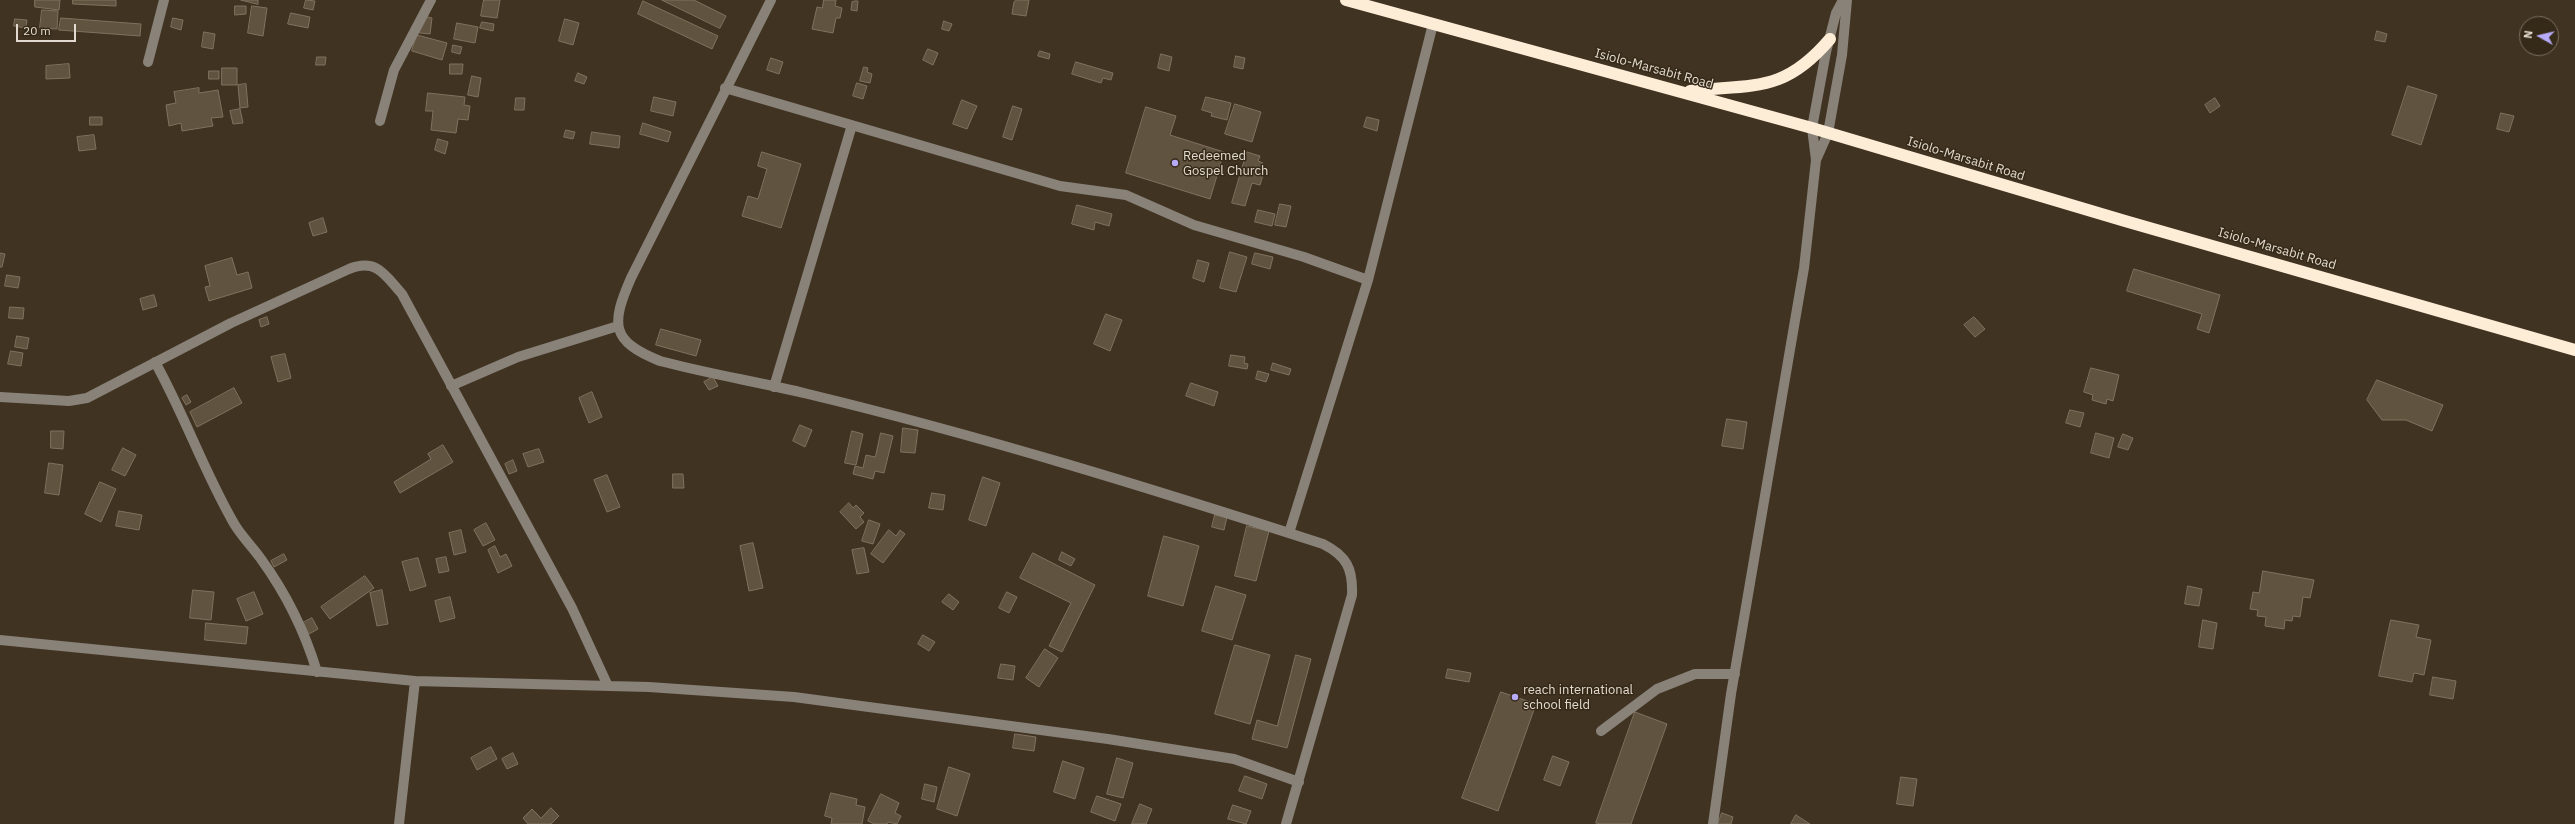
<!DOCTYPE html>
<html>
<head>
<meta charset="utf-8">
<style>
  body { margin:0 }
  #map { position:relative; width:2575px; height:824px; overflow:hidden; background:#403321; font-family:"IBM Plex Sans",sans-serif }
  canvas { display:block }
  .north { position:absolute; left:2519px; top:16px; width:40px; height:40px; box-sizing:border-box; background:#352917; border:1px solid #7a7061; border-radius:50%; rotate:278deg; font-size:11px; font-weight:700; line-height:16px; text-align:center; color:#e2dacf }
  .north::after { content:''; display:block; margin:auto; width:14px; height:18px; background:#b7abf8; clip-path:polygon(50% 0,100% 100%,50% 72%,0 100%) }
  .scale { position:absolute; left:16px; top:24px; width:60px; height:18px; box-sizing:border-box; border:2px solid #e2dacf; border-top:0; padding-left:5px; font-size:12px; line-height:14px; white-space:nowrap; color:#e2dacf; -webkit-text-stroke:3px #352917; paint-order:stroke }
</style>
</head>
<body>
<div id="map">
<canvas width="2575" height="824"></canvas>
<div class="north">N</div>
<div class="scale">20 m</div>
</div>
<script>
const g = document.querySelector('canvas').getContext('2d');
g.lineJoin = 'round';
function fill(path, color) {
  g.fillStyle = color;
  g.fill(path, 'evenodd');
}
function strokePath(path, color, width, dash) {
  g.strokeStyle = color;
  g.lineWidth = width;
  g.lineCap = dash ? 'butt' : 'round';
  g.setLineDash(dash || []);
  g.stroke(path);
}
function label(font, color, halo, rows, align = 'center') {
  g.font = font + ' "IBM Plex Sans",sans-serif';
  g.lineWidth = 3;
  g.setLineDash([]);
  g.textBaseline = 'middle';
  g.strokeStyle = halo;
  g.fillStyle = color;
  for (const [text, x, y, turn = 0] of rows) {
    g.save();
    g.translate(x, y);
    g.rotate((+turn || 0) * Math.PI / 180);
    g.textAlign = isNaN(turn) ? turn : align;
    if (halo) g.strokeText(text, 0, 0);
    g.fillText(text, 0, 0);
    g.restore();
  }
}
const building = new Path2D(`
  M 35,0 L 60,0 L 59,10 L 35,7 Z
  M 73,0 L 116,0 L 116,6 L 73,4 Z
  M 241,0 L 258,0 L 258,4 Z
  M 306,0 L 315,1 L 313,10 L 304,8 Z
  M 484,0 L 500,0 L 497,18 L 481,16 Z
  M 662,0 L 694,0 L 726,16 L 720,28 Z
  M 824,0 L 836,0 L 835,6 L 842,8 L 840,18 L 836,18 L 833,33 L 812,29 L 817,7 L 822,8 Z
  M 1017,0 L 1029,0 L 1026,16 L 1012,14 L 1014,2 Z
  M 643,1 L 718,36 L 712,49 L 638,14 Z
  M 855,1 L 858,1 L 857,11 L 851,10 L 852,2 Z
  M 235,6 L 246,6 L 246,14 L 235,15 Z
  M 252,6 L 267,8 L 263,36 L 248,33 Z
  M 42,10 L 58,11 L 57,29 L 40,28 Z
  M 291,13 L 310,17 L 308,28 L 288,24 Z
  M 423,16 L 432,18 L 430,34 L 420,33 Z
  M 61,18 L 141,24 L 140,36 L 59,30 Z
  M 173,18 L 183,20 L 181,30 L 171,27 Z
  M 15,19 L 27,20 L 26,28 L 14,26 Z
  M 565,19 L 579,23 L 573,45 L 559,41 Z
  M 944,21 L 952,24 L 949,31 L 942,29 Z
  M 482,22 L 494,24 L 493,31 L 480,28 Z
  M 457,23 L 478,27 L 475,43 L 454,39 Z
  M 2377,31 L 2387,34 L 2385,42 L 2375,40 Z
  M 204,32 L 215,34 L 213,49 L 202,47 Z
  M 417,35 L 447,43 L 442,60 L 412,51 Z
  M 453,45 L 462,47 L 460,54 L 452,52 Z
  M 928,49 L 938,53 L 933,65 L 923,60 Z
  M 1040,51 L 1050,54 L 1049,59 L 1038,56 Z
  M 1161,54 L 1172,57 L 1169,71 L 1158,68 Z
  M 1236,56 L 1245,58 L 1243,69 L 1234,67 Z
  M 317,57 L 326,57 L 325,65 L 316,65 Z
  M 771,58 L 783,62 L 779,74 L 767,70 Z
  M 1076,62 L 1113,73 L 1111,80 L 1103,78 L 1101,83 L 1072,74 Z
  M 69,64 L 70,78 L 46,79 L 46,66 Z
  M 450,64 L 463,64 L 462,74 L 450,74 Z
  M 864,67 L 868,68 L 867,72 L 872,74 L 870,83 L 860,81 Z
  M 222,68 L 237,68 L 237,85 L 222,85 Z
  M 209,71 L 219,71 L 219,79 L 209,79 Z
  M 578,73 L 587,77 L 584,84 L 575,81 Z
  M 472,76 L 481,78 L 478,97 L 468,95 Z
  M 857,83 L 867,86 L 863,99 L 853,96 Z
  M 246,84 L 248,107 L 240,108 L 238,85 Z
  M 2408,86 L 2437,95 L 2421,145 L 2392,135 Z
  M 199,88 L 199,93 L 218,90 L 223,117 L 211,118 L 213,126 L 182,131 L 181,123 L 169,126 L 166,105 L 176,103 L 174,92 Z
  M 428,93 L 465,97 L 464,105 L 470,106 L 468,120 L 458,119 L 456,133 L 431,130 L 433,111 L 426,111 Z
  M 654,97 L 676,102 L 673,116 L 651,111 Z
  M 1206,97 L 1231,103 L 1227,120 L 1211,116 L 1212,113 L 1202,110 Z
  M 516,98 L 525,98 L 524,110 L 515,110 Z
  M 2215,98 L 2220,106 L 2210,113 L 2205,105 Z
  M 962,100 L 977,106 L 967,129 L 953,124 Z
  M 1235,104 L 1261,112 L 1252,142 L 1225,134 Z
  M 1013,106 L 1022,109 L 1012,140 L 1003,137 Z
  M 1146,107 L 1176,116 L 1170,135 L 1224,152 L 1210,199 L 1126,173 Z
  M 240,109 L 243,123 L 233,124 L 230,111 Z
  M 2501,113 L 2514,116 L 2509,132 L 2497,129 Z
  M 90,117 L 102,117 L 102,125 L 90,125 Z
  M 1367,117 L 1379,120 L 1377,131 L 1364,127 Z
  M 643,123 L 671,132 L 668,142 L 640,134 Z
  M 566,130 L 575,132 L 573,139 L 564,137 Z
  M 592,132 L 620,136 L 619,148 L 590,144 Z
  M 94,135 L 96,149 L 79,151 L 77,137 Z
  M 438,139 L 448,142 L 445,154 L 435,150 Z
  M 762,152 L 801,164 L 781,228 L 742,216 L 748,196 L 758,199 L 767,169 L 758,166 Z
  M 1247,152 L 1260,156 L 1258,161 L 1263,163 L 1261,171 L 1264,172 L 1260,185 L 1252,183 L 1245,206 L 1232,203 Z
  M 1280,204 L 1291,206 L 1286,227 L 1275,225 Z
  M 1077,205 L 1112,214 L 1109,226 L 1095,222 L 1094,230 L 1072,224 Z
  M 1258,210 L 1275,214 L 1272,226 L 1255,222 Z
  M 323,218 L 327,232 L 313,236 L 309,223 Z
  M 1230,252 L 1247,257 L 1236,292 L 1220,288 Z
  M 0,253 L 5,254 L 2,267 L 0,267 Z
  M 1255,253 L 1273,257 L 1270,269 L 1252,264 Z
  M 232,258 L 237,275 L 248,272 L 252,288 L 209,301 L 205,287 L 210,286 L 205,266 Z
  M 1198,260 L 1209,263 L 1204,282 L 1193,278 Z
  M 2134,269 L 2220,295 L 2209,333 L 2197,329 L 2202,314 L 2127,291 Z
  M 7,275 L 20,277 L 18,288 L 5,286 Z
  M 154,295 L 157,306 L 143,310 L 140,299 Z
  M 10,307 L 24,308 L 23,319 L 9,318 Z
  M 1106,314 L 1122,320 L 1110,351 L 1094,344 Z
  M 267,317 L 269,324 L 261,327 L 259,320 Z
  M 1974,317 L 1985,329 L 1975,337 L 1964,325 Z
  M 661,329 L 701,340 L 696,356 L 656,345 Z
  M 17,336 L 29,338 L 27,349 L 15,347 Z
  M 11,351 L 23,353 L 21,366 L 8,364 Z
  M 285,354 L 291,378 L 278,382 L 271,357 Z
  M 1231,355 L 1245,357 L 1244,363 L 1248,364 L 1247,369 L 1229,366 Z
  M 1273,363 L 1291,369 L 1289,375 L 1271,370 Z
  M 2091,368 L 2119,375 L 2113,401 L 2107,399 L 2106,404 L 2092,400 L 2093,395 L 2084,392 Z
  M 1258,371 L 1269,374 L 1266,382 L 1256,379 Z
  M 713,377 L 718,386 L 709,390 L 704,382 Z
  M 2377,380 L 2443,405 L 2432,431 L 2406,420 L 2382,420 L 2367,400 Z
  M 1191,383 L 1218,392 L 1214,406 L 1186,396 Z
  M 234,388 L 242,403 L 197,427 L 190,412 Z
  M 592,392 L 602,417 L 589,423 L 579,398 Z
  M 187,395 L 191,402 L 186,405 L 182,398 Z
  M 2070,410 L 2084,413 L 2080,427 L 2066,423 Z
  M 1727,419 L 1747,422 L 1743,449 L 1722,446 Z
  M 800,425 L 812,430 L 805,447 L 793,441 Z
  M 903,428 L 918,430 L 915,453 L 901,452 Z
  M 51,431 L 64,431 L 63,449 L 51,448 Z
  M 852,431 L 863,434 L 856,465 L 845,463 Z
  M 881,433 L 893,436 L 884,473 L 875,471 L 873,479 L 853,474 L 855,466 L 863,468 L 866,455 L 875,457 Z
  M 2096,433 L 2114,438 L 2109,458 L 2091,453 Z
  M 2123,434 L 2133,438 L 2128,450 L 2118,447 Z
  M 443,445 L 453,462 L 400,493 L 394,482 L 431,459 L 428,454 Z
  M 123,448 L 136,455 L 125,476 L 112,470 Z
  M 539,449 L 544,462 L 528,467 L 523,454 Z
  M 513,460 L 517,471 L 509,474 L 505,464 Z
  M 49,463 L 63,465 L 59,495 L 45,493 Z
  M 673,474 L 683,474 L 684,488 L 673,488 Z
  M 607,475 L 620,507 L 607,512 L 594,480 Z
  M 983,477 L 1000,483 L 986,526 L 969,520 Z
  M 100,482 L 116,489 L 101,522 L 85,514 Z
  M 932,493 L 945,495 L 943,510 L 929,508 Z
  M 849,503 L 853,508 L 856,505 L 864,513 L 860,517 L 864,522 L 856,529 L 840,512 Z
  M 119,511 L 142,515 L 139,530 L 116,526 Z
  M 1215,515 L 1227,517 L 1224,530 L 1212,527 Z
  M 869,520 L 880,524 L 873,544 L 862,541 Z
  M 486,523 L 495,540 L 483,546 L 474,530 Z
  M 1247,526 L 1269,531 L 1256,581 L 1235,576 Z
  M 461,530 L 466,552 L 454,555 L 449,533 Z
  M 889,530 L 896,536 L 900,530 L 905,534 L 883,563 L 871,554 Z
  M 1164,536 L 1199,546 L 1183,606 L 1148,596 Z
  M 753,543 L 763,588 L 749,591 L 740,546 Z
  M 495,546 L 500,557 L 506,554 L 512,566 L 498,573 L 488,550 Z
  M 864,548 L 869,572 L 857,574 L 852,550 Z
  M 1062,552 L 1075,559 L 1071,566 L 1059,560 Z
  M 1033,553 L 1095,585 L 1062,652 L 1049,646 L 1071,603 L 1020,578 Z
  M 284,554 L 287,560 L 274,567 L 271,561 Z
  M 446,557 L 449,571 L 439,573 L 436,559 Z
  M 418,558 L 426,586 L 410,591 L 402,562 Z
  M 2263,571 L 2314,580 L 2310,598 L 2303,597 L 2300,617 L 2293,616 L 2292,621 L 2285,620 L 2284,629 L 2265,626 L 2266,617 L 2257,616 L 2258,610 L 2250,609 L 2253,592 L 2259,593 Z
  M 365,576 L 374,588 L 330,619 L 321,607 Z
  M 1216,586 L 1246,595 L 1232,640 L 1202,631 Z
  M 2188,586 L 2202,589 L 2199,606 L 2185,604 Z
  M 193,590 L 214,592 L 211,620 L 190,618 Z
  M 382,590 L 388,624 L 377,626 L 370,593 Z
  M 254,592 L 263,614 L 246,621 L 237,599 Z
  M 1007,592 L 1017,597 L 1009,613 L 999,608 Z
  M 949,594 L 959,602 L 953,610 L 942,602 Z
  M 450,597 L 455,618 L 440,622 L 435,601 Z
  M 312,618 L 318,629 L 309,634 L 303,623 Z
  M 2203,620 L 2217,623 L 2213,649 L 2199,647 Z
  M 2391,620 L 2419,625 L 2416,637 L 2431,640 L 2424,675 L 2414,673 L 2412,682 L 2379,676 Z
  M 206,623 L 248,627 L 246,644 L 205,640 Z
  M 923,635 L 935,642 L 929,651 L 918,644 Z
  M 1235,645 L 1270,655 L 1250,724 L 1215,714 Z
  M 1045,649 L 1058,658 L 1039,687 L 1026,678 Z
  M 1296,655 L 1311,659 L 1287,748 L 1252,739 L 1257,720 L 1277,726 Z
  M 1001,664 L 1015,666 L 1013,680 L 998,678 Z
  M 1448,669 L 1471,673 L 1469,682 L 1446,678 Z
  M 2433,677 L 2456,681 L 2453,699 L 2430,695 Z
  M 1501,692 L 1536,704 L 1498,811 L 1462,798 Z
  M 1635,712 L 1667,724 L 1631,824 L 1600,824 L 1596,823 Z
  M 1015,734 L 1036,737 L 1034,751 L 1013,748 Z
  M 491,747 L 497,759 L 477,770 L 471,758 Z
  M 513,753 L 518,764 L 507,769 L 502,759 Z
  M 1553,756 L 1569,762 L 1560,786 L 1544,780 Z
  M 1117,758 L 1133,763 L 1123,798 L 1107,794 Z
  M 1063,761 L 1084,768 L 1075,799 L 1054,792 Z
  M 949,767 L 970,774 L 957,816 L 937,809 Z
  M 1245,776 L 1267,784 L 1262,799 L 1239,791 Z
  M 1901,777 L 1917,779 L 1913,806 L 1897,804 Z
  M 925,784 L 937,787 L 934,802 L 922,799 Z
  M 831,793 L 857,799 L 856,805 L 865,807 L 862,824 L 831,824 L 832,818 L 825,816 Z
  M 881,794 L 899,803 L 895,813 L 901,816 L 897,824 L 888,822 L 887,824 L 874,824 L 868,821 Z
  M 1097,796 L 1121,804 L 1115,821 L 1091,812 Z
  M 1140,804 L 1152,809 L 1146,824 L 1132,824 Z
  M 1233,805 L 1251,811 L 1246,824 L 1228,819 Z
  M 551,808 L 559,816 L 551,824 L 528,824 L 523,818 L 532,809 L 541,818 Z
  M 1722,813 L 1733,817 L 1731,824 L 1718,824 Z
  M 1796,815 L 1810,824 L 1791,824 Z`);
fill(building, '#605340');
strokePath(building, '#80725e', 1);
strokePath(new Path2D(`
  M 771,0 L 631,278 C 611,324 610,341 660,361 C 709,374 759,382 808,394 C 982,436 1153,489 1323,544 C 1347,556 1353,569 1352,595 L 1286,824
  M 148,62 L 164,0
  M 725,88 L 1060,186 L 1126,195 L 1194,225 L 1304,257 L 1368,280
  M 380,121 L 394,70 L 431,0
  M 1816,160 L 1828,133 L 1842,55 L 1847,0
  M 155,362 C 184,414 203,469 232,520 C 239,534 252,546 261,559 C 285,592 305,632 317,672
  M 451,386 L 518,357 L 618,326
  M 774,387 L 852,125
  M 0,397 L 69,401 L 87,398 L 231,323 L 349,269 C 377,258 385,275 402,294 L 572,608 L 608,686
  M 1289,533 L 1368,280 L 1433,24
  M 0,640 L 415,681 L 649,687 L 794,697 L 1108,739 L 1234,759 L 1299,782
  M 1601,731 L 1657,689 L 1695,674 L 1735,674
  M 399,824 L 415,681
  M 1713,824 L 1731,694 L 1804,268 L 1816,160 L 1812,128 L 1826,52 L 1836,13 L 1843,0`), '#898279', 10);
strokePath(new Path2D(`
  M 1346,0 L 1812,128 L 2125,221 L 2575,350
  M 1690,91 C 1755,84 1784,93 1830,39`), '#fdedd7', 12);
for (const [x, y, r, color] of [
  [1175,163,4,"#b7abf8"],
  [1515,697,4,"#b7abf8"]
]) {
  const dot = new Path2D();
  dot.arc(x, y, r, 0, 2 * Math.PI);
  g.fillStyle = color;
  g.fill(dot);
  strokePath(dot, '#352917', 1.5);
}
label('13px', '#e2dacf', '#352917', [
  ["Isiolo-Marsabit Road",1654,69,15],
  ["Isiolo-Marsabit Road",1966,159,17],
  ["Isiolo-Marsabit Road",2277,249,16]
]);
label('13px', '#e2dacf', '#352917', [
  ["Redeemed",1183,156],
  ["Gospel Church",1183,171],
  ["reach international",1523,690],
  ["school field",1523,705]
], 'left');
</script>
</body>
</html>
